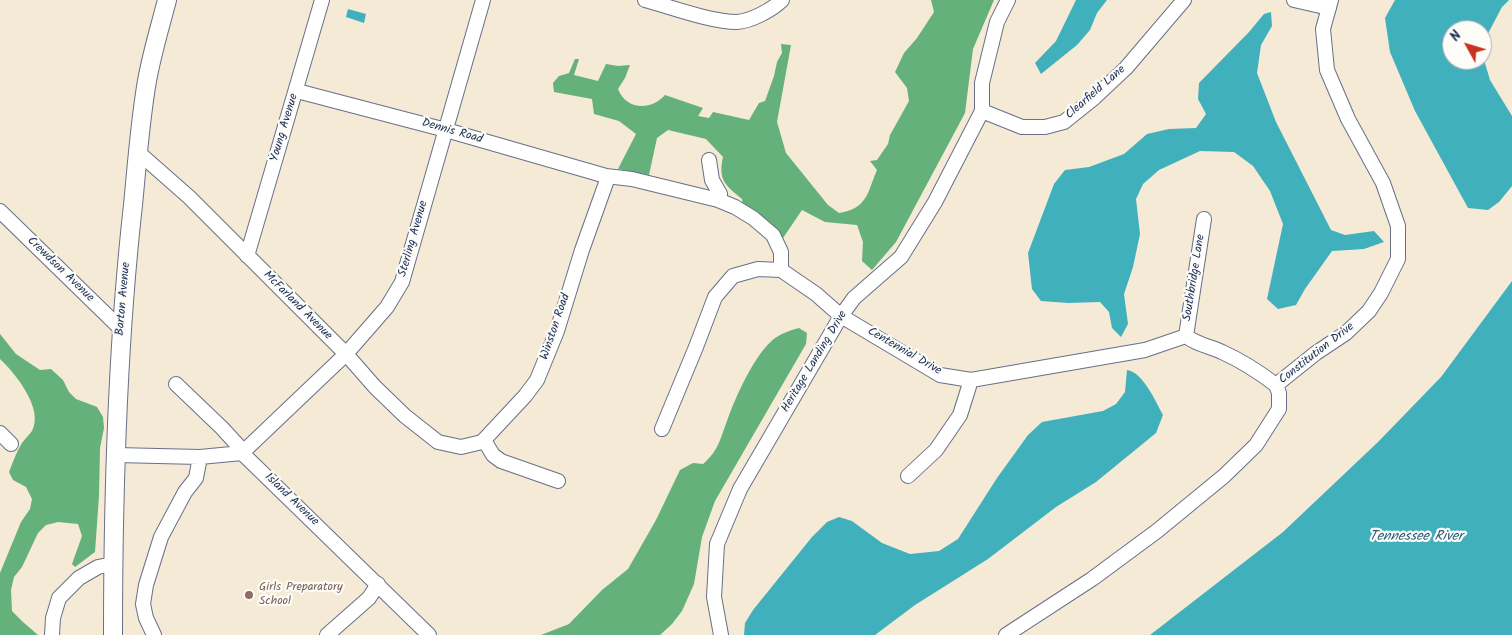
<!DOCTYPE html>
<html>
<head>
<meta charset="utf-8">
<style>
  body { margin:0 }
  #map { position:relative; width:1512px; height:635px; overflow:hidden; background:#f4ead5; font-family:Kalam,sans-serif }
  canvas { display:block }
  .north { position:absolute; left:1442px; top:20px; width:50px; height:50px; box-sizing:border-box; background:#fdfcf7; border:1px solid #a3aaba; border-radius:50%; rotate:309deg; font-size:14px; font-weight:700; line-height:20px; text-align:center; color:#1b2f5e }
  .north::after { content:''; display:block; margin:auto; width:18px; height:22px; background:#c8321e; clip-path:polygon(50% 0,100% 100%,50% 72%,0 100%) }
</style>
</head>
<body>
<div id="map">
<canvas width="1512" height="635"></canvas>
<div class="north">N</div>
</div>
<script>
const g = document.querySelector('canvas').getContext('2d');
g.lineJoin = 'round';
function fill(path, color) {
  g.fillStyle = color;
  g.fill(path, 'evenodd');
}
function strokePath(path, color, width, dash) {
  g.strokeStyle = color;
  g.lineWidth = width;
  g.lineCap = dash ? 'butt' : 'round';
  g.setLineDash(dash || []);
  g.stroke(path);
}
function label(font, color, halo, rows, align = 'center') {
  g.font = font + ' Kalam,sans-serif';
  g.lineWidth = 4.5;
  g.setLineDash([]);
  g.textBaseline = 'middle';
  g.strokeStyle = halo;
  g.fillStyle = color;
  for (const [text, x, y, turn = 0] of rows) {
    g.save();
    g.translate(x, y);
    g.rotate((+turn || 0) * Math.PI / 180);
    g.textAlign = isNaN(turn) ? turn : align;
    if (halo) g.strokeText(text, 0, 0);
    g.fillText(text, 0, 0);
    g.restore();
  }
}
fill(new Path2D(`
  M 931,0 L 994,0 L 973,49 L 965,113 L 896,242 L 872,270 L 862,261 L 863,242 L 857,225 L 825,222 L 802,210 L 783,238 L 743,208 L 742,199 C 725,185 718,180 723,157 L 706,139 L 668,130 L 657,138 L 649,175 L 618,169 L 636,134 L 619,121 L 594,114 L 592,99 L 554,92 L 553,83 L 559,76 L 569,73 L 575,59 L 579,59 L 574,75 L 598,81 L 606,64 L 618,66 L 630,65 L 625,78 L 618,89 C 626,110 651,111 665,95 L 703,108 L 698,116 L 709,118 L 713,112 L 749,120 L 759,103 L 765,101 L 774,76 L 777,62 L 782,53 L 781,44 L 791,45 L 777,122 L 786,153 L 828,205 L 839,213 C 868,208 867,193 877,170 L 870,161 L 877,160 L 888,144 L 890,135 L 909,101 L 907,88 L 895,72 L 904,53 L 917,38 L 934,12 Z
  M 799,328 L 807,333 L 806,344 L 715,501 L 702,537 L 694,584 L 682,611 L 672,624 L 660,635 L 541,635 L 569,624 L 602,590 L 628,569 L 656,520 L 680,470 L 693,463 L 703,464 C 719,450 720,439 727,421 C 735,398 755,353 775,338 C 783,333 790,330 799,328 Z
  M 0,334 L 16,354 L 40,370 L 51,369 L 63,380 L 69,392 L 76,399 L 97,407 L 103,417 L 104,428 L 100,448 L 99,496 L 95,552 L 75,567 L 72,564 L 82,536 L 78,524 L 58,522 L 46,525 L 38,533 L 22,567 L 14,577 L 11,590 L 12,611 L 23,622 L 38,635 L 0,635 L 0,573 L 21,522 L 30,509 L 32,499 L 26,487 L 13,480 L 9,472 C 13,462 16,453 22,443 C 25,439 29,435 32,431 C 44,409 16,374 0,359 Z`), '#64b17b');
fill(new Path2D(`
  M 1076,0 L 1107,0 L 1097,13 L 1090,30 L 1077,45 L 1041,74 L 1035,63 L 1056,41 Z
  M 1395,0 L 1509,0 L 1502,7 L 1482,45 L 1482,30 L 1452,30 L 1452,60 L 1482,60 L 1482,53 L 1490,80 L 1512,116 L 1512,186 L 1499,202 L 1488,210 L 1468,208 L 1415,111 L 1390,52 L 1385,18 Z
  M 348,9 L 366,14 L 364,23 L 346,17 Z
  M 1271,12 L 1272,26 L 1261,45 L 1257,73 L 1276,122 L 1331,230 L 1345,235 L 1374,231 L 1384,242 L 1364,249 L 1332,251 L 1305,289 L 1296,305 L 1278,309 L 1267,299 L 1283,224 L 1270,191 L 1253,166 L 1234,152 L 1200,151 L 1159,170 L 1143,184 L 1136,199 L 1140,234 L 1133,267 L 1124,294 L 1128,324 L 1121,337 L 1112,328 L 1109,312 L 1100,302 L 1068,303 L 1041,301 L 1032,289 L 1028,253 L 1054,184 L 1065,170 L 1089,167 L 1124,154 L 1147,134 L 1169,129 L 1196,128 L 1206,114 L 1198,99 L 1199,83 L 1249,32 L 1264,14 Z
  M 1512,281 L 1512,635 L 1150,635 L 1283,532 L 1378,442 L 1441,377 Z
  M 1127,370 C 1143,372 1156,402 1163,415 L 1156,433 L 1096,482 L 1056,507 L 988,559 L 915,605 L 875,635 L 744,635 L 745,623 L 753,610 L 812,537 L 827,522 L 839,517 L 852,521 L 882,543 L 910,554 L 939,551 L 958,539 L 997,478 L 1028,435 L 1042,422 L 1103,411 L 1116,404 L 1125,392 Z`), '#41b0bd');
const minor = new Path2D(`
  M 645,0 C 671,7 711,22 737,22 C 751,21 772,10 782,0
  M 1294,0 L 1329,8
  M 297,91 L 446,130 L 606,176 L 632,179 L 718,200 L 735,207 L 753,218 L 773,235 L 781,252 L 781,270
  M 982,111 L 1022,127 L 1045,127 L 1064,122 L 1094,98 L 1126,68 L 1184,0
  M 139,153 L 189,197 L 346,354 L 375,387 L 405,416 L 438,442 L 461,447 L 482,442 L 525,396 L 537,380 L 557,331 L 582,250 L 607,180 L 606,176
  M 709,160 L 712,180 L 720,194 L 718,200
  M 0,211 L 121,329
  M 247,256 L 322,0
  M 1186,336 L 1204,219
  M 176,384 L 222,428 L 244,452
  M 1276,385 L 1316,353 L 1346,333 L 1369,311 L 1381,293 L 1398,259 L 1398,226 L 1383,183 L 1348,119 L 1327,70 L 1323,29 L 1331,0
  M 662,429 L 696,347 L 715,297 L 733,276 L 758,269 L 781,270 L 816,294 L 841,316 L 940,375 L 971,380 L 1145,350 L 1186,336 C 1197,345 1210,346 1222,352 C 1242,361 1259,372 1276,385
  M 0,433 L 11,444
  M 484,440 L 493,455 L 501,461 L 558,481
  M 242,453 L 346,354 L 387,307 L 402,282 L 483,0
  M 116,455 L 200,457 L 242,453 L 429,635
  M 908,476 L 936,450 L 960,415 L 971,380
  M 52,635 L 53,618 L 59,598 L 79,578 L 98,567 L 113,564
  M 154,635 L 146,618 L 143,604 L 146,585 L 161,537 L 185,492 L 196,478 L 200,457
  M 327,635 L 369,598 L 378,584
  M 721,635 L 714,597 L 717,544 L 740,489 L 841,316 L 854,298 L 901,257 L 935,202 L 982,111 L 982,83 L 997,22 L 1008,0
  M 1006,635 L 1092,579 L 1157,531 L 1224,476 L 1256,445 L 1279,409 L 1279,393 L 1276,385`);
const major = new Path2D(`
  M 113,635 C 113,491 117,347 133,205 C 137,164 140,121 147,81 C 152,53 160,27 167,0`);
strokePath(minor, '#677088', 16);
strokePath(major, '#677088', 20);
strokePath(minor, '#fff', 14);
strokePath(major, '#fff', 18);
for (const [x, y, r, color] of [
  [249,595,5,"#8d6e63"]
]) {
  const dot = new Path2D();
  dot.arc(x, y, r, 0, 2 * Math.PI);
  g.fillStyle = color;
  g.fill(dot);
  strokePath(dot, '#fdfcf7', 2);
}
label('12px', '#1b2f5e', '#fdfcf7', [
  ["Clearfield Lane",1096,93,-41],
  ["Young Avenue",285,128,-73],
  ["Dennis Road",452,132,16],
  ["Sterling Avenue",414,239,-74],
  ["Crewdson Avenue",60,270,44],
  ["Southbridge Lane",1195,278,-81],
  ["Barton Avenue",124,299,-85],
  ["McFarland Avenue",297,306,45],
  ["Winston Road",556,327,-71],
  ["Centennial Drive",904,352,30],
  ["Constitution Drive",1317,354,-38],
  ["Heritage Landing Drive",815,362,-59],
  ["Island Avenue",291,500,44]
]);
label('12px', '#785e54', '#fdfcf7', [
  ["Girls Preparatory",259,588],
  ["School",259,602]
], 'left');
label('italic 14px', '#285c7f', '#fdfcf7', [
  ["Tennessee River",1416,538]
]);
</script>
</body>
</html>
